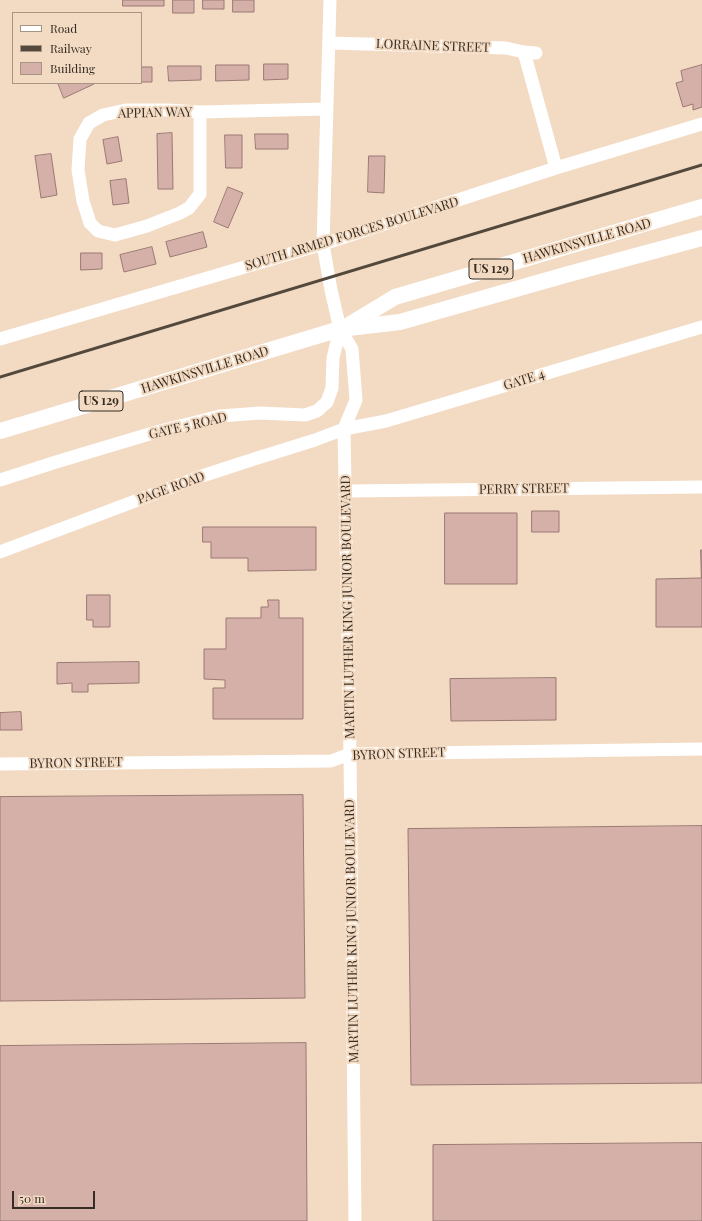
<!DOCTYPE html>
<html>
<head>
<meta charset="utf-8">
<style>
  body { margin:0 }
  #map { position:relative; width:702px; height:1221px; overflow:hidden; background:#f3dac2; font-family:"Playfair Display",serif }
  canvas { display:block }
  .legend { position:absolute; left:12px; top:12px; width:130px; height:72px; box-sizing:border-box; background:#f3dac2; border:1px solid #a79482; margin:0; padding:5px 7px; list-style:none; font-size:12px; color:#352c23 }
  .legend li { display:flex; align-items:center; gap:8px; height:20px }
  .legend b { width:20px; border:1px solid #a79482 }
  .scale { position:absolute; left:12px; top:1191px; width:83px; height:18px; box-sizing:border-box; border:2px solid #352c23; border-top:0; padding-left:5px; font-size:12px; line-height:14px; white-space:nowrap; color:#352c23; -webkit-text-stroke:3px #f3dac2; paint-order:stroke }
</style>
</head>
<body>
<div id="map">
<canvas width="702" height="1221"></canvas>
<ul class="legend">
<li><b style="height:5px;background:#fff"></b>Road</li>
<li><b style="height:5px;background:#53483c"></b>Railway</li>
<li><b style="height:11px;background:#d4b0a9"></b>Building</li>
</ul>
<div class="scale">50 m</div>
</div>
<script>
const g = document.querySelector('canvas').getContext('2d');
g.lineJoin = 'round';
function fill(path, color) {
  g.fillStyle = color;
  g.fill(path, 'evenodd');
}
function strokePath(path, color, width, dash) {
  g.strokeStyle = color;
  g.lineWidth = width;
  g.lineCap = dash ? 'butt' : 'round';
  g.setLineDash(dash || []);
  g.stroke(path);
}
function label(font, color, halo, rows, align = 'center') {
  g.font = font + ' "Playfair Display",serif';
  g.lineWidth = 4;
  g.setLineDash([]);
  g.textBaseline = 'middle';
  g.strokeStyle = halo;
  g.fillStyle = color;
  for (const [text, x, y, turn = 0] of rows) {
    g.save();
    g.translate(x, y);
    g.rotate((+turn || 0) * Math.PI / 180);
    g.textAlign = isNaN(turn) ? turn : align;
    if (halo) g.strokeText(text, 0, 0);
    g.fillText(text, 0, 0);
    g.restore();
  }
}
const building = new Path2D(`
  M 123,0 L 164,0 L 164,6 L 123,6 Z
  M 173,0 L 194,0 L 194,13 L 173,13 Z
  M 203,0 L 224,0 L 224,9 L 203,9 Z
  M 233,0 L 254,0 L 254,12 L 233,12 Z
  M 264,64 L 288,64 L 288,79 L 264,80 Z
  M 216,65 L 249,65 L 249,80 L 216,81 Z
  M 702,65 L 702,107 L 693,110 L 693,104 L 683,107 L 676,83 L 683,81 L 681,71 Z
  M 168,66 L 201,66 L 201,80 L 169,81 Z
  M 141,67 L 152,67 L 152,82 L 141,82 Z
  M 58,83 L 93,83 L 94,84 L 64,98 Z
  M 172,133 L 173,189 L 158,189 L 157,134 Z
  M 255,134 L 288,134 L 288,149 L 256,149 Z
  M 225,135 L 242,135 L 242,168 L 226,168 Z
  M 118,137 L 122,161 L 107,164 L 103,140 Z
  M 51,154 L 57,195 L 41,198 L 35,156 Z
  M 369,156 L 385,156 L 384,193 L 368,192 Z
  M 126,179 L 129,203 L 113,205 L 110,181 Z
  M 228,187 L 243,193 L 228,228 L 214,222 Z
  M 203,232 L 207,247 L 170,257 L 166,242 Z
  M 152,247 L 156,264 L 124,272 L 120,255 Z
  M 81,253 L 102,253 L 102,269 L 81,270 Z
  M 532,511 L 559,511 L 559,532 L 532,532 Z
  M 445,513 L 517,513 L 517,584 L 445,584 Z
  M 203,527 L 316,527 L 316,570 L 248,571 L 248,558 L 211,558 L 211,542 L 203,542 Z
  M 701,550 L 702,550 L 702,627 L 656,627 L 656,579 L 701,578 Z
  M 87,595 L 110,595 L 110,627 L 93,627 L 93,620 L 87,620 Z
  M 268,600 L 279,600 L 279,618 L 303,618 L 303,719 L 213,719 L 213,688 L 225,688 L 225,680 L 204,679 L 204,649 L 226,649 L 226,618 L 261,618 L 261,607 L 268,607 Z
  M 139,662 L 139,683 L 88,684 L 88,692 L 72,692 L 72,683 L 57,684 L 57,663 Z
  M 556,678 L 556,720 L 451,721 L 450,679 Z
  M 21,712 L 22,730 L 0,730 L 0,713 Z
  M 303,795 L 305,998 L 0,1001 L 0,797 Z
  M 702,826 L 702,1083 L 411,1085 L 408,829 Z
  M 306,1043 L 307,1221 L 0,1221 L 0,1046 Z
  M 702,1143 L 702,1221 L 433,1221 L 433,1145 Z`);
fill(building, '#d4b0a9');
strokePath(building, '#9a7974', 1);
strokePath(new Path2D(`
  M 330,0 L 323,244 L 331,290 L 340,329 L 352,349 L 356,400 L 344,429 L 350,754 L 355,1221
  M 330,43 L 506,48 L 524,52 L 536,53
  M 524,52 L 556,168
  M 126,110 L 167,110 L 200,112 L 200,194 L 189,208 L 180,213 L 147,226 L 115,235 L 98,231 L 90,223 L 83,201 L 78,170 L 80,139 L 89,123 L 103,115 Z
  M 200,112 L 326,109
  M 0,339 L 323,244 L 556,168 L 702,124
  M 0,480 L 56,462 L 156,432 L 220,416 L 260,413 L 305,415 L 317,411 L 327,402 L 332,388 L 333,358 L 340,329
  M 346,491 L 702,487
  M 0,552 L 199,477 L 251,460 L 315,440 L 344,429 L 386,421 L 702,327
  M 0,764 L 331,761 L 350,754 L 702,749`), '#fff', 13);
strokePath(new Path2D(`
  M 347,326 L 395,297 L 702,207
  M 0,431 L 340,329 L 400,322 L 565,275 L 702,238`), '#fff', 16);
strokePath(new Path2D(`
  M 0,377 L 702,165`), '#53483c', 3);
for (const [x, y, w] of [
  [491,269,44],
  [101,401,44]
]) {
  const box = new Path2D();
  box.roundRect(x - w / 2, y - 10, w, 20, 3);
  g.fillStyle = '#f3dac2';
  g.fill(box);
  strokePath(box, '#352c23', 1);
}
label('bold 12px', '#352c23', null, [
  ["US 129",491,269],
  ["US 129",101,401]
]);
label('13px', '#352c23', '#f3dac2', [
  ["LORRAINE STREET",433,46,2],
  ["APPIAN WAY",155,113,-1],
  ["SOUTH ARMED FORCES BOULEVARD",352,234,-17],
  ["HAWKINSVILLE ROAD",587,241,-16],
  ["HAWKINSVILLE ROAD",205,370,-17],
  ["GATE 4",524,380,-17],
  ["GATE 5 ROAD",188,426,-13],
  ["PAGE ROAD",171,488,-20],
  ["PERRY STREET",524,489,-1],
  ["MARTIN LUTHER KING JUNIOR BOULEVARD",348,607,-91],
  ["BYRON STREET",399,754,-2],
  ["BYRON STREET",76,763,-1],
  ["MARTIN LUTHER KING JUNIOR BOULEVARD",352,931,-91]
]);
</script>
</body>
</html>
